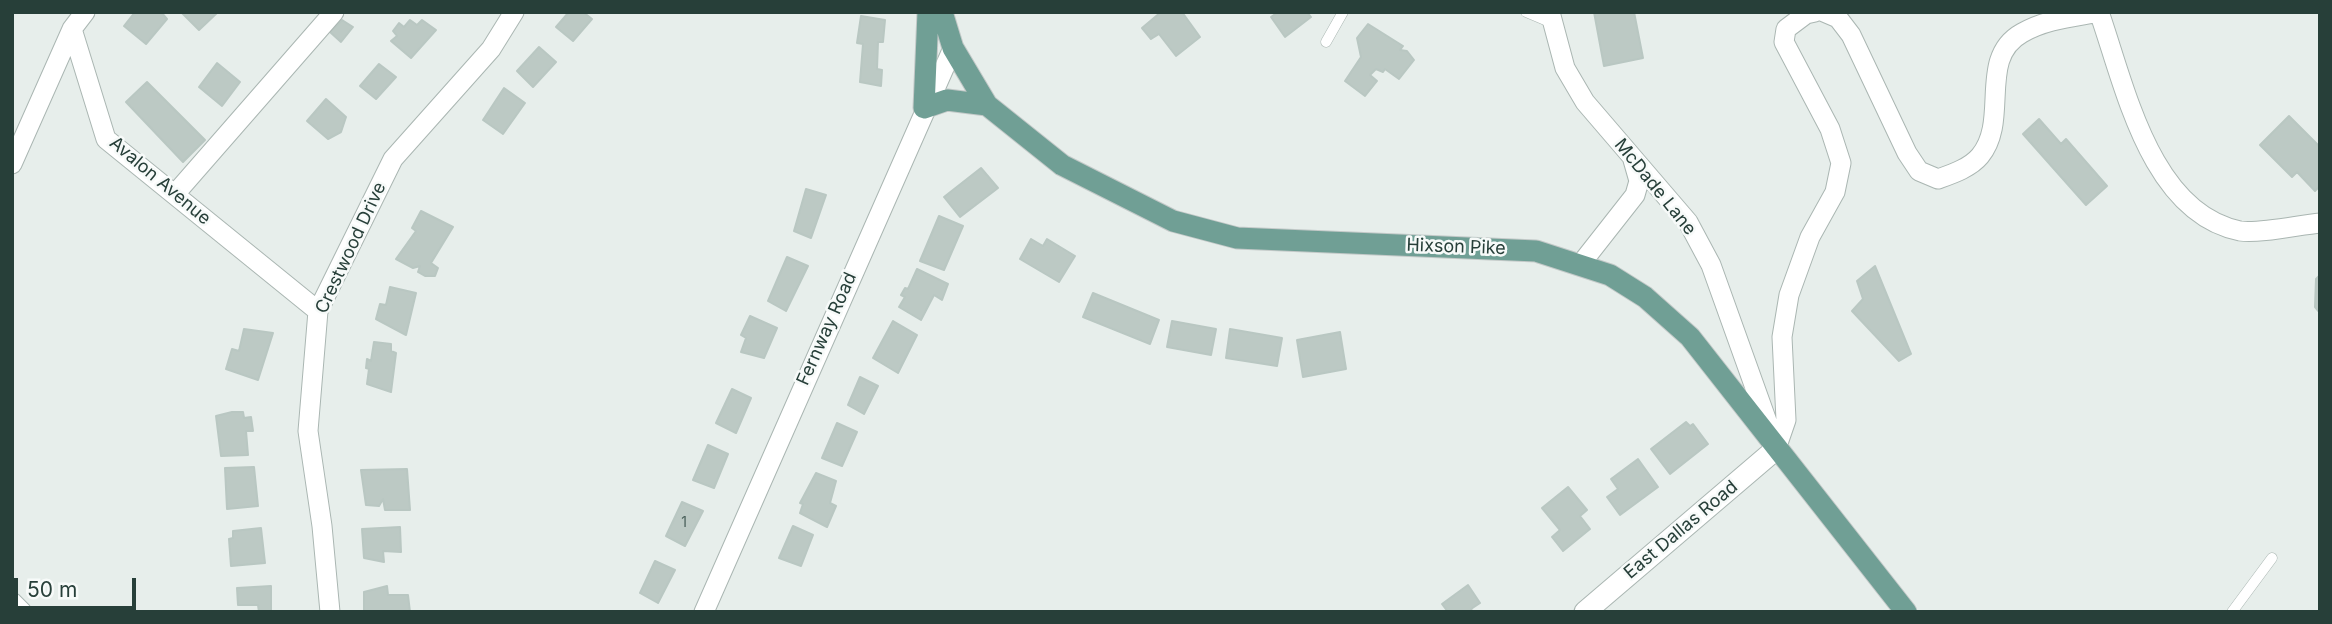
<!DOCTYPE html>
<html>
<head>
<meta charset="utf-8">
<style>
  body { margin:0 }
  #map { position:relative; width:2332px; height:624px; overflow:hidden; background:#e7eeeb; font-family:Inter,sans-serif }
  canvas { display:block }
  .frame { position:absolute; inset:0; border:14px solid #273f39; pointer-events:none }
  .scale { position:absolute; left:14px; top:578px; width:122px; height:32px; box-sizing:border-box; border:4px solid #273f39; border-top:0; padding-left:9px; font-size:21px; line-height:24px; white-space:nowrap; color:#273f39; -webkit-text-stroke:5px #f7faf9; paint-order:stroke }
</style>
</head>
<body>
<div id="map">
<canvas width="2332" height="624"></canvas>
<div class="frame"></div>
<div class="scale">50 m</div>
</div>
<script>
const g = document.querySelector('canvas').getContext('2d');
g.lineJoin = 'round';
function fill(path, color) {
  g.fillStyle = color;
  g.fill(path, 'evenodd');
}
function strokePath(path, color, width, dash) {
  g.strokeStyle = color;
  g.lineWidth = width;
  g.lineCap = dash ? 'butt' : 'round';
  g.setLineDash(dash || []);
  g.stroke(path);
}
function label(font, color, halo, rows, align = 'center') {
  g.font = font + ' Inter,sans-serif';
  g.lineWidth = 5;
  g.setLineDash([]);
  g.textBaseline = 'middle';
  g.strokeStyle = halo;
  g.fillStyle = color;
  for (const [text, x, y, turn = 0] of rows) {
    g.save();
    g.translate(x, y);
    g.rotate((+turn || 0) * Math.PI / 180);
    g.textAlign = isNaN(turn) ? turn : align;
    if (halo) g.strokeText(text, 0, 0);
    g.fillText(text, 0, 0);
    g.restore();
  }
}
const building = new Path2D(`
  M 135,12 L 161,12 L 167,19 L 146,44 L 124,26 Z
  M 181,12 L 218,12 L 199,30 Z
  M 569,12 L 583,12 L 592,19 L 573,41 L 556,27 Z
  M 1161,12 L 1182,12 L 1200,37 L 1176,56 L 1159,34 L 1151,39 L 1142,28 Z
  M 1278,12 L 1307,12 L 1311,17 L 1285,37 L 1271,17 Z
  M 1594,12 L 1634,12 L 1643,58 L 1604,66 Z
  M 861,16 L 885,20 L 883,42 L 878,42 L 877,69 L 882,70 L 881,86 L 860,82 L 863,44 L 857,43 Z
  M 342,20 L 353,27 L 341,42 L 330,32 Z
  M 410,20 L 417,25 L 422,20 L 436,30 L 411,58 L 391,41 L 397,36 L 393,31 L 399,23 L 404,27 Z
  M 1368,24 L 1403,46 L 1400,50 L 1407,51 L 1414,60 L 1399,79 L 1385,69 L 1383,72 L 1376,69 L 1370,75 L 1377,81 L 1365,96 L 1345,81 L 1361,57 L 1357,38 Z
  M 539,47 L 556,62 L 533,87 L 517,71 Z
  M 217,63 L 240,82 L 222,106 L 199,87 Z
  M 379,64 L 396,77 L 376,99 L 360,86 Z
  M 147,82 L 205,140 L 183,162 L 126,102 Z
  M 504,88 L 525,103 L 503,134 L 483,120 Z
  M 326,99 L 346,117 L 341,132 L 328,139 L 307,121 Z
  M 2289,116 L 2320,147 L 2320,186 L 2315,191 L 2297,172 L 2292,177 L 2260,145 Z
  M 2039,119 L 2061,144 L 2066,139 L 2107,186 L 2086,205 L 2023,134 Z
  M 981,168 L 998,188 L 960,217 L 944,197 Z
  M 806,189 L 826,195 L 811,238 L 794,231 Z
  M 421,211 L 453,227 L 431,263 L 438,268 L 435,276 L 425,276 L 418,272 L 420,266 L 413,268 L 396,259 L 416,231 L 412,228 Z
  M 939,216 L 963,226 L 944,270 L 920,261 Z
  M 1031,239 L 1043,246 L 1047,239 L 1075,256 L 1059,282 L 1020,259 Z
  M 787,257 L 808,266 L 786,311 L 768,301 Z
  M 1875,266 L 1911,354 L 1899,361 L 1852,311 L 1863,299 L 1857,281 Z
  M 917,269 L 948,284 L 942,300 L 934,295 L 921,320 L 899,307 L 905,297 L 901,295 L 905,288 L 908,289 Z
  M 2320,275 L 2320,313 L 2315,307 L 2316,279 Z
  M 390,287 L 416,293 L 406,335 L 376,319 L 380,304 L 386,305 Z
  M 1093,293 L 1159,320 L 1150,344 L 1083,317 Z
  M 750,316 L 777,328 L 764,358 L 741,352 L 746,338 L 741,335 Z
  M 893,321 L 917,335 L 898,373 L 873,358 Z
  M 1172,321 L 1216,329 L 1211,355 L 1167,347 Z
  M 244,329 L 273,333 L 258,380 L 226,369 L 232,349 L 239,351 Z
  M 1230,329 L 1282,338 L 1277,366 L 1226,358 Z
  M 1340,332 L 1346,369 L 1303,377 L 1297,340 Z
  M 374,342 L 391,344 L 391,351 L 396,353 L 391,392 L 367,384 L 369,369 L 366,368 L 367,359 L 371,361 Z
  M 860,377 L 878,386 L 864,414 L 848,405 Z
  M 732,389 L 751,398 L 736,433 L 716,423 Z
  M 232,412 L 243,412 L 244,418 L 251,417 L 253,431 L 246,431 L 248,455 L 221,456 L 216,416 Z
  M 1686,422 L 1690,426 L 1693,424 L 1708,444 L 1670,474 L 1651,449 Z
  M 837,423 L 857,432 L 842,466 L 822,458 Z
  M 708,445 L 728,454 L 714,488 L 693,480 Z
  M 1638,459 L 1658,487 L 1620,515 L 1607,497 L 1618,489 L 1611,479 Z
  M 254,467 L 258,506 L 227,509 L 225,468 Z
  M 407,469 L 410,510 L 385,510 L 383,499 L 379,506 L 366,505 L 361,470 Z
  M 816,473 L 836,481 L 830,503 L 836,506 L 827,527 L 800,513 L 803,504 L 800,503 Z
  M 1568,487 L 1587,510 L 1580,516 L 1590,529 L 1563,551 L 1552,537 L 1560,530 L 1542,508 Z
  M 682,502 L 703,511 L 685,546 L 666,536 Z
  M 793,526 L 813,535 L 801,566 L 779,558 Z
  M 400,527 L 401,552 L 383,551 L 384,562 L 364,558 L 362,529 Z
  M 261,528 L 265,563 L 231,566 L 229,539 L 233,538 L 233,531 Z
  M 655,561 L 675,570 L 658,603 L 640,593 Z
  M 1468,585 L 1480,603 L 1471,609 L 1473,612 L 1448,612 L 1442,604 Z
  M 271,586 L 271,612 L 259,612 L 258,605 L 238,605 L 237,588 Z
  M 387,586 L 388,595 L 408,595 L 410,612 L 364,612 L 364,592 Z`);
fill(building, '#bcc9c4');
strokePath(building, '#b9c7c2', 2);
const service = new Path2D(`
  M 1526,12 L 1552,23
  M 1326,42 L 1343,12
  M 2232,612 L 2272,558`);
const minor = new Path2D(`
  M 1550,12 L 1565,68 L 1585,102 L 1688,222 L 1711,265 L 1773,438
  M 1824,12 L 1838,18 L 1851,35 L 1907,153 L 1919,171 L 1938,179 C 1952,174 1970,168 1980,156 C 2010,120 1977,58 2022,33 C 2046,19 2074,17 2100,12
  M 2099,12 C 2125,86 2150,213 2240,231 C 2259,234 2299,225 2320,223
  M 72,29 L 106,139 L 318,311
  M 12,164 L 72,29 L 85,12
  M 175,194 L 334,12
  M 1580,265 L 1635,195 L 1639,181 L 1633,160
  M 1776,449 L 1786,420 L 1782,337 L 1789,295 L 1810,237 L 1835,192 L 1841,163 L 1830,129 L 1784,42 L 1786,29 L 1806,14 L 1815,12
  M 12,602 L 22,612
  M 330,612 L 322,526 L 308,431 L 318,311 L 393,159 L 491,49 L 514,12
  M 704,612 L 953,48`);
const tertiary = new Path2D(`
  M 1585,612 L 1776,449`);
const primary = new Path2D(`
  M 928,12 L 924,108 L 947,100 L 987,105
  M 942,12 L 953,48 L 987,105 L 1062,165 L 1173,221 L 1237,238 L 1536,251 L 1610,275 L 1645,297 L 1690,337 L 1906,612`);
strokePath(service, '#aab6b2', 11);
strokePath(minor, '#aab6b2', 21);
strokePath(tertiary, '#aab6b2', 23);
strokePath(primary, '#c3c9c8', 23);
strokePath(service, '#fff', 10);
strokePath(minor, '#fff', 19);
strokePath(tertiary, '#fff', 21);
strokePath(primary, '#709f95', 21);
label('14px', '#4c625c', null, [
  ["1",684,523]
]);
label('18px', '#273f39', '#f7faf9', [
  ["Avalon Avenue",160,181,40],
  ["McDade Lane",1655,187,51],
  ["Hixson Pike",1456,247,2],
  ["Crestwood Drive",351,248,-65],
  ["Fernway Road",827,329,-66],
  ["East Dallas Road",1681,530,-40]
]);
</script>
</body>
</html>
